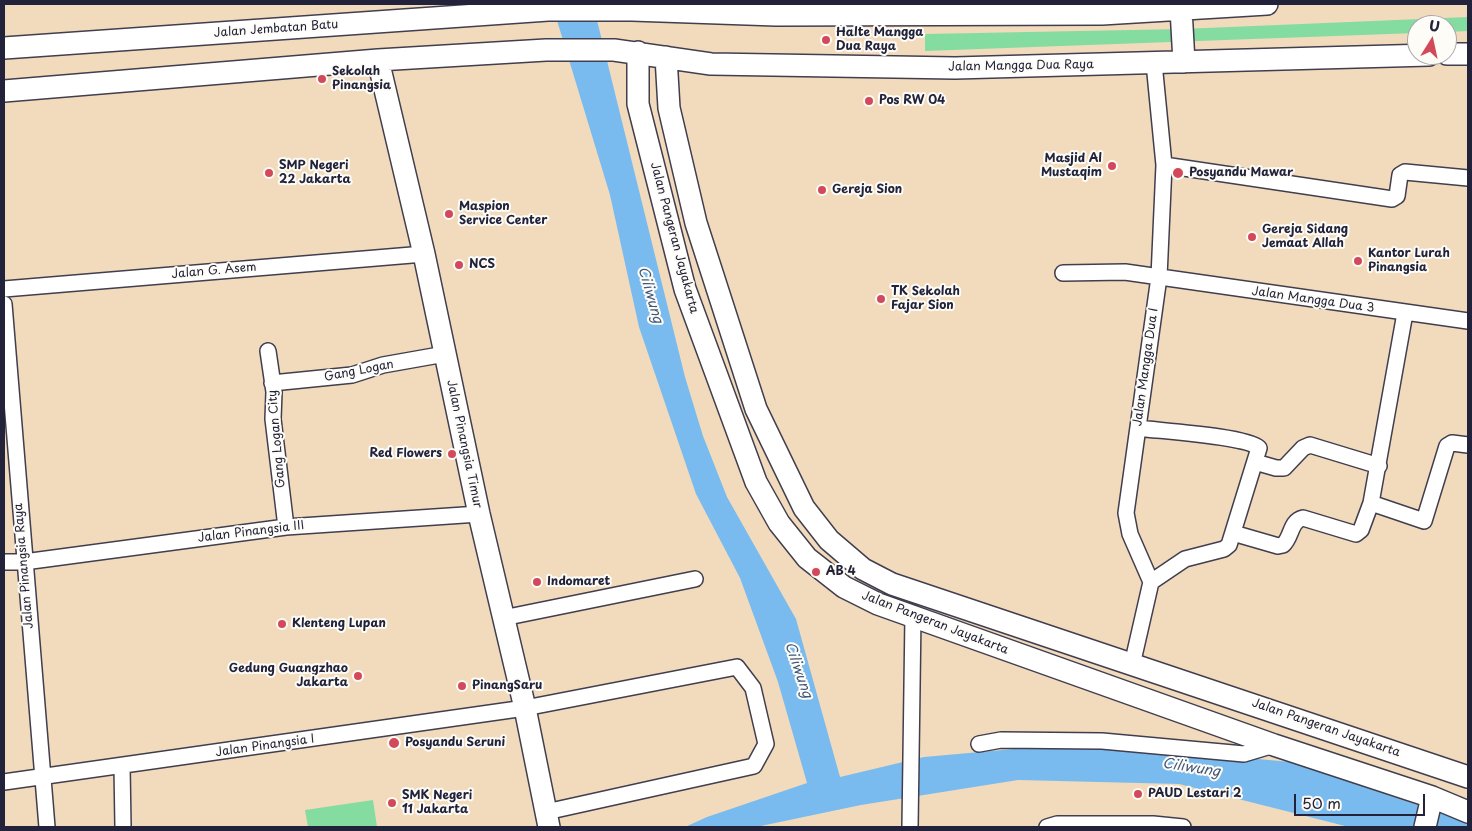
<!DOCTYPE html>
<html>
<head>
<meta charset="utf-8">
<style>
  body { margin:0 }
  #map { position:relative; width:1472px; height:831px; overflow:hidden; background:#f2dbbc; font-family:"Playpen Sans",sans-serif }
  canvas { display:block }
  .frame { position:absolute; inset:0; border:5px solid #22223b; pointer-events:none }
  .north { position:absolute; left:1407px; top:15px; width:50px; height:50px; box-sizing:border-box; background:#fdfcf7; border:1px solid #a5a5ac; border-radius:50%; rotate:10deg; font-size:14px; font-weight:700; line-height:20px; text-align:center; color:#22223b }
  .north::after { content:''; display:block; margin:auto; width:18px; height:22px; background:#d1495b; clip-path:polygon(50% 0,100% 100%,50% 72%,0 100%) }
  .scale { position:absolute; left:1294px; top:794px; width:131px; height:22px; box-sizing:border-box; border:2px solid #22223b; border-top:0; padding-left:6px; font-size:15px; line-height:18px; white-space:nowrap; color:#22223b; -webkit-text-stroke:4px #fdfcf7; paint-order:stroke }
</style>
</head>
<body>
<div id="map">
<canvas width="1472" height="831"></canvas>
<div class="frame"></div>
<div class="north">U</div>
<div class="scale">50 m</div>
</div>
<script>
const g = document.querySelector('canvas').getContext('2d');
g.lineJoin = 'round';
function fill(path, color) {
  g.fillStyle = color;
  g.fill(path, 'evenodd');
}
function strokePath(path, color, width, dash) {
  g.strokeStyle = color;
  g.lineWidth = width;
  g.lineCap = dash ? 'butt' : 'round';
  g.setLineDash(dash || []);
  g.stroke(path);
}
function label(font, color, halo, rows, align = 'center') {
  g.font = font + ' "Playpen Sans",sans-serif';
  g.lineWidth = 4;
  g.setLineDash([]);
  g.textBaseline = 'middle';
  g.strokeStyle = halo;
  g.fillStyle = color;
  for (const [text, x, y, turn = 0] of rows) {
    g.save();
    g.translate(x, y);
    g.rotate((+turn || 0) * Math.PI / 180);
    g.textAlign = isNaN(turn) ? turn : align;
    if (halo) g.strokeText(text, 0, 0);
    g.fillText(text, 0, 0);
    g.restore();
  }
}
fill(new Path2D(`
  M 1468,17 L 1468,31 L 1447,32 L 1447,25 L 1417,25 L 1417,33 L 925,51 L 925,34 L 1182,29 Z
  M 373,800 L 377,827 L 308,827 L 305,810 Z`), '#84dca1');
fill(new Path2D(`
  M 552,4 L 593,4 L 685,377 L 703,436 L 727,497 L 796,619 L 840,777 L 924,757 L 1081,743 L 1291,762 L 1468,822 L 1468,827 L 1349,827 L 1179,784 L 1018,780 L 861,805 L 756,827 L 685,827 L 707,817 L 807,783 L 778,682 L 740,578 L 696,494 L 639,327 L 610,195 Z`), '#7abbef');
const street = new Path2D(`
  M 1164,165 L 1392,199 L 1397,196 L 1400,175 L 1405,172 L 1468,178
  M 1063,273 L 1125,272 L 1468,321
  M 4,289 L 424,254
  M 4,304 L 47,827
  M 268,351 L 274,392 L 273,419 L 286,527
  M 272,383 L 352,375 L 383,365 L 445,354
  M 1138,428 C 1160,431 1246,436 1259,448 L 1229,545 L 1224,549 L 1185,559 L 1151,582
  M 1255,462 L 1276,468 L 1284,468 L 1303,448 L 1310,445 L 1379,466
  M 1371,503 L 1405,313
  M 1233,533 L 1278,546 L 1283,545 C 1292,537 1290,521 1303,518 L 1356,534 L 1361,530 L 1371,503 L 1424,521 L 1447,446 L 1452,443 L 1468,445
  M 4,562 L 24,562 L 286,527 L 479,514
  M 503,618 L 695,579
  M 1132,665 L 1151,582 L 1130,534 L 1126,513 L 1159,277 L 1164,165 L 1154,63
  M 979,744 L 1001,740 L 1102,741 L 1244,754 L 1274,745
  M 122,766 L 123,827
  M 4,782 L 525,708 L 737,667 L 753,688 L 766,744 L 754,766 L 546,812
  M 910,827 L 913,616
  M 1047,827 L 1057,824 L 1153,824 L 1183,827`);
const secondary = new Path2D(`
  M 1181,9 L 1184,62
  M 4,48 L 548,10 L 632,10 L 776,15 L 1102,14 L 1267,4
  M 638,52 L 638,104 L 685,289 L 756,482 L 779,523 L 807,558 L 844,587 L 878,604 L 1274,745 L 1432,797 L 1468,812
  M 1447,54 L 1468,54
  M 666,57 L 669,108 L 696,223 L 756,409 L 804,508 L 829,540 L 863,569 L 892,584 L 1468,777
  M 378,60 L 424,254 L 479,514 L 525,708 L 549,827
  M 4,91 L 378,60 L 546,50 L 614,50 L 711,64 L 955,68 L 1429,55
  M 1425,827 L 1432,797`);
strokePath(street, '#413e4e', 18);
strokePath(secondary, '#413e4e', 24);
strokePath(street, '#fff', 15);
strokePath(secondary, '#fff', 21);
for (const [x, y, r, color] of [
  [826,40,5,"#d1495b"],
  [322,79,5,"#d1495b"],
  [869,101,5,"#d1495b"],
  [1112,166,5,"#d1495b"],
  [269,173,5,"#d1495b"],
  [1178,173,6,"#d1495b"],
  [822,190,5,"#d1495b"],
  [449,214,5,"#d1495b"],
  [1252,237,5,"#d1495b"],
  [1358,261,5,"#d1495b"],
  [459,265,5,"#d1495b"],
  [881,299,5,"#d1495b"],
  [452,454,5,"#d1495b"],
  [816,572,5,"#d1495b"],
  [537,582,5,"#d1495b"],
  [282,624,5,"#d1495b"],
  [358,676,5,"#d1495b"],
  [462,686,5,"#d1495b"],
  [394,743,6,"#d1495b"],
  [1138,794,5,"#d1495b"],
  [392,803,5,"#d1495b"]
]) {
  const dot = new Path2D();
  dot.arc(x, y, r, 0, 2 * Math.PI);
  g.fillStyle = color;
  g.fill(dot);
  strokePath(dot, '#fdfcf7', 2);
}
label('12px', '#22223b', '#fdfcf7', [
  ["Jalan Jembatan Batu",276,29,-4],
  ["Jalan Mangga Dua Raya",1021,66,-1],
  ["Jalan Pangeran Jayakarta",674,238,75],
  ["Jalan G. Asem",214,271,-5],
  ["Jalan Mangga Dua 3",1313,300,8],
  ["Jalan Mangga Dua I",1146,367,-82],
  ["Gang Logan",359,371,-11],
  ["Gang Logan City",277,439,-95],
  ["Jalan Pinangsia Timur",464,444,78],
  ["Jalan Pinangsia III",251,532,-7],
  ["Jalan Pinangsia Raya",24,566,-95],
  ["Jalan Pangeran Jayakarta",935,623,21],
  ["Jalan Pangeran Jayakarta",1326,728,19],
  ["Jalan Pinangsia I",265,746,-8]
]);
label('bold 12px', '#22223b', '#fdfcf7', [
  ["Halte Mangga",836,33],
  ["Dua Raya",836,47],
  ["Sekolah",332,72],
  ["Pinangsia",332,86],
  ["Pos RW 04",879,101],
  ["Masjid Al",1102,159,"right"],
  ["Mustaqim",1102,173,"right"],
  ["SMP Negeri",279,166],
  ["22 Jakarta",279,180],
  ["Posyandu Mawar",1189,173],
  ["Gereja Sion",832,190],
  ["Maspion",459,207],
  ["Service Center",459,221],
  ["Gereja Sidang",1262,230],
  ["Jemaat Allah",1262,244],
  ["Kantor Lurah",1368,254],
  ["Pinangsia",1368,268],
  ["NCS",469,265],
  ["TK Sekolah",891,292],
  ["Fajar Sion",891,306],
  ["Red Flowers",442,454,"right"],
  ["AB 4",826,572],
  ["Indomaret",547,582],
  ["Klenteng Lupan",292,624],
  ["Gedung Guangzhao",348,669,"right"],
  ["Jakarta",348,683,"right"],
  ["PinangSaru",472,686],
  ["Posyandu Seruni",405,743],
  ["PAUD Lestari 2",1148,794],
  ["SMK Negeri",402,796],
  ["11 Jakarta",402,810]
], 'left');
label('italic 14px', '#41587a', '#fdfcf7', [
  ["Ciliwung",650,295,74],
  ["Ciliwung",798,670,71],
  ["Ciliwung",1191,768,9]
]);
</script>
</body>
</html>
